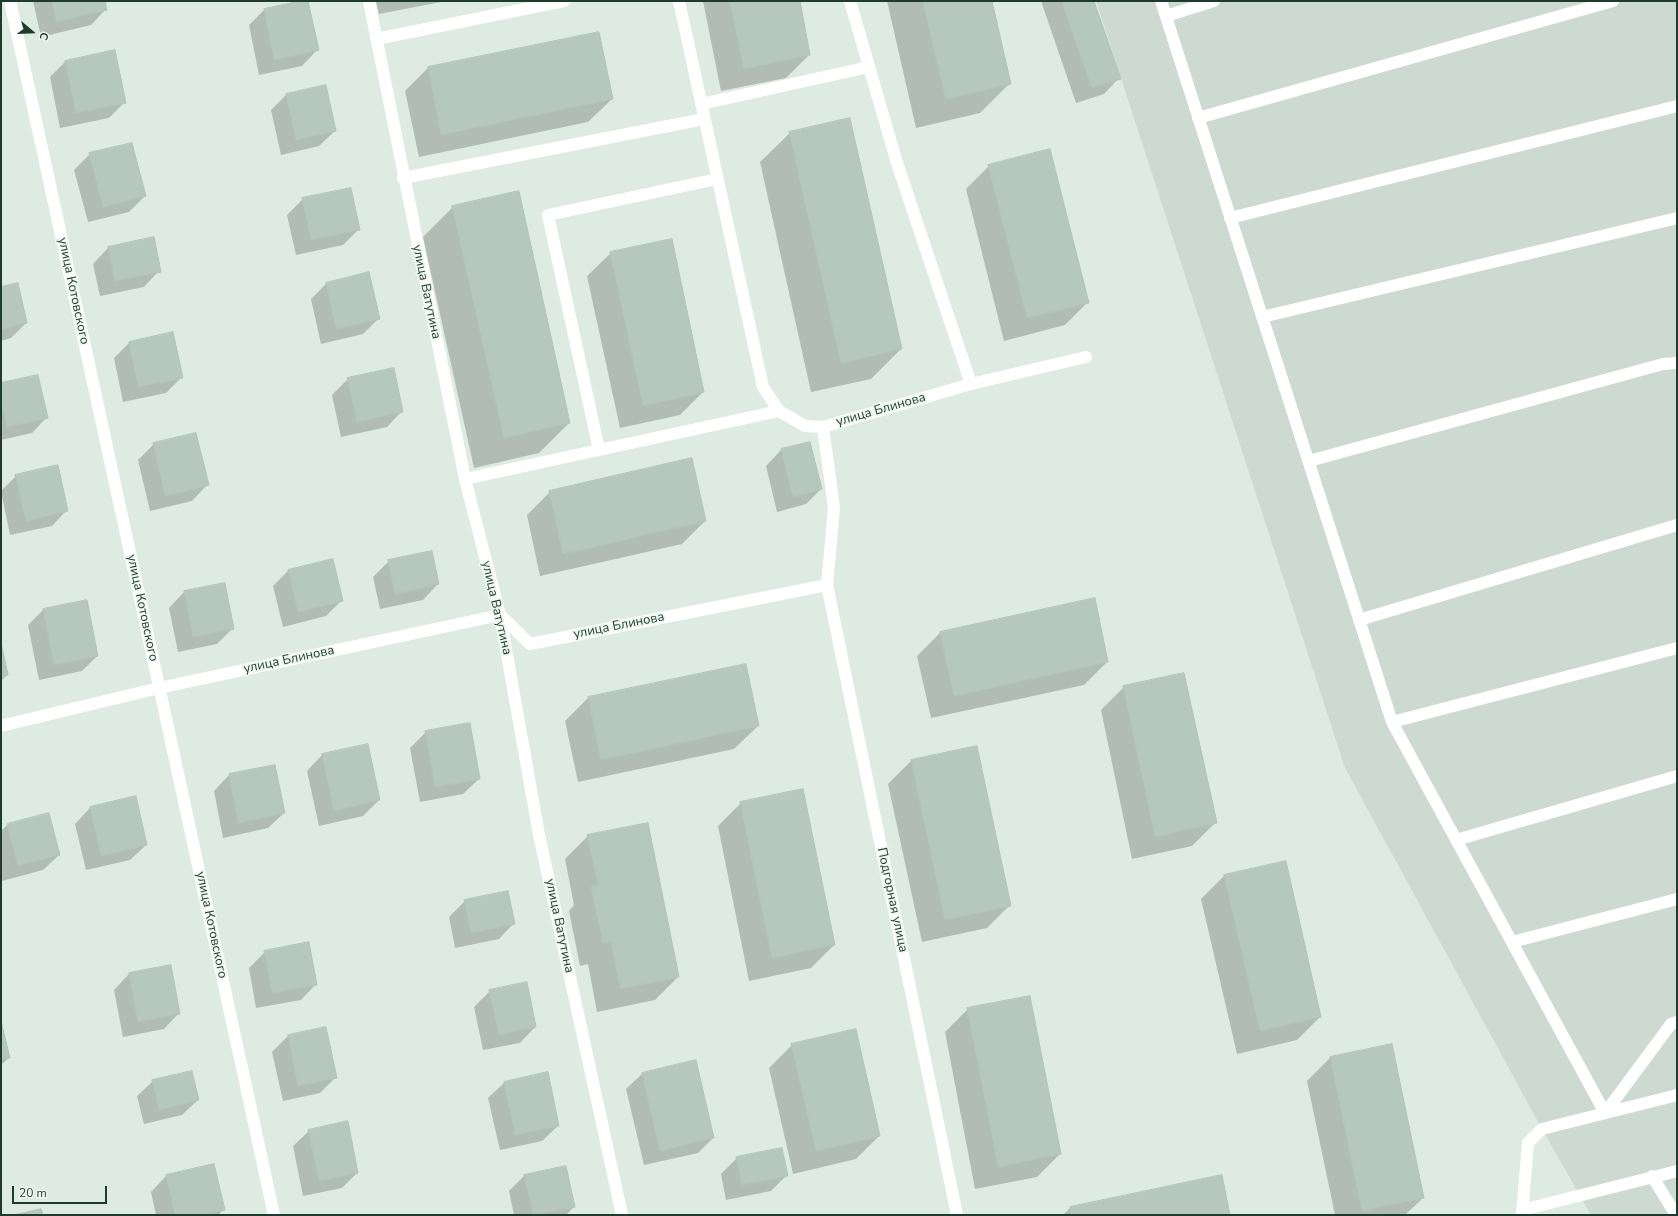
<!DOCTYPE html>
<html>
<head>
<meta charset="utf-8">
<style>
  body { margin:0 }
  #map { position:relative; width:1678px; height:1216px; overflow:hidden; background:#deebe2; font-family:"Nunito Sans",sans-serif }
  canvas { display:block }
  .frame { position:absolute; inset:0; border:2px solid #1f3b2d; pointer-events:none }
  .north { position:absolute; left:12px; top:12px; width:40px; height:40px; -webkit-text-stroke:3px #eff7f1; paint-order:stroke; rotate:109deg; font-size:11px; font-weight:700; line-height:16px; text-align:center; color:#1f3b2d }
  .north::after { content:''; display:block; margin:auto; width:14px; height:18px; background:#1f3b2d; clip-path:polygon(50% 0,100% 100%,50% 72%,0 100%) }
  .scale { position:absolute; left:12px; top:1186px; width:95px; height:18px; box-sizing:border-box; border:2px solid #1f3b2d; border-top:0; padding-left:5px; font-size:12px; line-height:14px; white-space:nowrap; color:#1f3b2d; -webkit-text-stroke:3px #eff7f1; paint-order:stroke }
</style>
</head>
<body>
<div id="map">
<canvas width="1678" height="1216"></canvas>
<div class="frame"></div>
<div class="north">С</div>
<div class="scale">20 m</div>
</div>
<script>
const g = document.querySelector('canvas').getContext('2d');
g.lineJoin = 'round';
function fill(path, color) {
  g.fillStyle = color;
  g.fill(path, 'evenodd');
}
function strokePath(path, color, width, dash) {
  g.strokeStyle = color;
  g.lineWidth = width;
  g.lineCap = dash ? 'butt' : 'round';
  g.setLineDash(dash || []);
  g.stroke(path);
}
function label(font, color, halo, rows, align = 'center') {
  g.font = font + ' "Nunito Sans",sans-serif';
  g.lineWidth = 3.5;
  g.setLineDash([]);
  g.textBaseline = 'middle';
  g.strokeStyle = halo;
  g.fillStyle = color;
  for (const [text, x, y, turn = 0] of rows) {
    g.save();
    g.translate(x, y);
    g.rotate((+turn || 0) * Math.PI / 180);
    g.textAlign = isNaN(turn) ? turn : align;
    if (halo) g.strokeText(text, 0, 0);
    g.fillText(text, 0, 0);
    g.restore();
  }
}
fill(new Path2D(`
  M 1096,1 L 1677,1 L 1677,1215 L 1591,1215 L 1542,1129 L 1345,768 Z`), '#ccdad1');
fill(new Path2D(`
  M 33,1 L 104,1 L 106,9 L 91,25 L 41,37 Z
  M 307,1 L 317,50 L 302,66 L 259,75 L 249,25 L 264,10 Z
  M 376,1 L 446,1 L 379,14 Z
  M 703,1 L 799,1 L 809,55 L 786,78 L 721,91 Z
  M 887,1 L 991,1 L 1010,83 L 980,113 L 916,128 Z
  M 1041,1 L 1093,1 L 1119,78 L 1104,94 L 1076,103 Z
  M 598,33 L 612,99 L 588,122 L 419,157 L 405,91 L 428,68 Z
  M 65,62 L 125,102 L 109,118 L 60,128 L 50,77 Z
  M 286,95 L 335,131 L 319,146 L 281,155 L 271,110 Z
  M 790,133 L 901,349 L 871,379 L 811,392 L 760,162 Z
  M 90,154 L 145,196 L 129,212 L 88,222 L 74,170 Z
  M 989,166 L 1088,302 L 1065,325 L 1004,341 L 966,189 Z
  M 303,199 L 359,229 L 343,245 L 296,255 L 287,215 Z
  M 453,207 L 569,423 L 539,453 L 474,468 L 423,237 Z
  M 108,248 L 159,271 L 144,287 L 100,296 L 93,264 Z
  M 611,253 L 703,392 L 680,415 L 620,428 L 587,276 Z
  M 327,283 L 379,318 L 363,334 L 321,344 L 311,299 Z
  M 1,288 L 26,323 L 11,338 L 1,341 Z
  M 173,333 L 182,377 L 166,393 L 123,402 L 114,358 L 129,343 Z
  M 348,379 L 402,411 L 387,427 L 341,437 L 332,395 Z
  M 1,384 L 47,417 L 32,433 L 1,440 Z
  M 809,443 L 821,489 L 806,504 L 777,512 L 766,466 L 781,450 Z
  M 154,444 L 207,485 L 192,501 L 150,511 L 138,460 Z
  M 16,476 L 67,510 L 52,526 L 10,535 L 1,491 Z
  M 550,492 L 705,521 L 682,544 L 540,576 L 527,515 Z
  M 389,561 L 438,584 L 423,600 L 380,609 L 373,577 Z
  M 289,570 L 342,600 L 326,616 L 283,627 L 273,586 Z
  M 184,592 L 233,628 L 217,644 L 178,652 L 169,608 Z
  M 43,610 L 97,656 L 82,671 L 39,680 L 28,625 Z
  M 940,633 L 1107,662 L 1084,685 L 931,718 L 917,656 Z
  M 1,647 L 7,675 L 1,681 Z
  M 745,666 L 758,726 L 734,749 L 578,782 L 565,721 L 588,698 Z
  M 1124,687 L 1215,823 L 1192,846 L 1132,859 L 1101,710 Z
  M 426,732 L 479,779 L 463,794 L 420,802 L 410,748 Z
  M 367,745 L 379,800 L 363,816 L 319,826 L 307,771 L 322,755 Z
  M 976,747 L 1010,905 L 987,928 L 922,942 L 888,784 L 911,761 Z
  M 229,775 L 284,813 L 268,828 L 223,838 L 214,791 Z
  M 741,803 L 834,945 L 811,968 L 749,981 L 718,826 Z
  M 90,808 L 146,845 L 130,860 L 86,870 L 75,824 Z
  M 7,825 L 59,855 L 43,870 L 2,881 L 1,831 Z
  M 588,836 L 678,977 L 655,1000 L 597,1012 L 588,964 L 580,966 L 569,911 L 574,905 L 565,859 Z
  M 1224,876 L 1320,1017 L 1297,1040 L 1237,1054 L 1201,899 Z
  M 465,901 L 514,923 L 499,939 L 455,948 L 449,917 Z
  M 265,952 L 316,984 L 301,1000 L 256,1008 L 249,968 Z
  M 170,966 L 179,1013 L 164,1029 L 123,1037 L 114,990 L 129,974 Z
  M 490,991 L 535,1027 L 520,1043 L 483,1050 L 474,1007 Z
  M 968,1009 L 1060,1154 L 1037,1177 L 975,1189 L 945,1032 Z
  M 1,1025 L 9,1058 L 1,1065 Z
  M 325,1028 L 336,1077 L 320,1093 L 283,1101 L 272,1052 L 288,1036 Z
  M 792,1045 L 879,1136 L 856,1159 L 793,1174 L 769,1068 Z
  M 1331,1057 L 1423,1198 L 1405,1215 L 1335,1215 L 1307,1081 Z
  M 696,1061 L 713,1138 L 698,1153 L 644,1165 L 626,1089 L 642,1074 Z
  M 547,1073 L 558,1126 L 542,1141 L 500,1150 L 488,1098 L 504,1083 Z
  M 153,1081 L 198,1100 L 182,1115 L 144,1124 L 137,1096 Z
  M 309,1131 L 357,1173 L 342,1188 L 303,1196 L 293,1146 Z
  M 737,1158 L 787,1175 L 771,1191 L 726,1200 L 721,1174 Z
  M 525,1175 L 574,1207 L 566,1215 L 514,1215 L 509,1191 Z
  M 166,1176 L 223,1210 L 218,1215 L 156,1215 L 151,1192 Z
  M 1070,1208 L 1229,1215 L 1063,1215 Z`), '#0003');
const building = new Path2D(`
  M 52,1 L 105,1 L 107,10 L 57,22 Z
  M 301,1 L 308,1 L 319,50 L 274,60 L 264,9 Z
  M 730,1 L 800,1 L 810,55 L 744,69 Z
  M 923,1 L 992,1 L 1011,84 L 946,99 Z
  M 1062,1 L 1094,1 L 1121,79 L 1092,88 Z
  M 599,32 L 613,99 L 441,135 L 428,67 Z
  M 115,50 L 126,103 L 76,113 L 65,61 Z
  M 326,85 L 336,131 L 296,140 L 286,94 Z
  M 850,118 L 902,349 L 841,363 L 789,132 Z
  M 132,143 L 146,196 L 103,207 L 89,153 Z
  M 1050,149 L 1089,303 L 1027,318 L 988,165 Z
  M 351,188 L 360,230 L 311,240 L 302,198 Z
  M 519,191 L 570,423 L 504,438 L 452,206 Z
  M 154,237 L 161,272 L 115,281 L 108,247 Z
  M 672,239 L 704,392 L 643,406 L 610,252 Z
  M 369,272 L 380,319 L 336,329 L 326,283 Z
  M 18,283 L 27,323 L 1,329 L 1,287 Z
  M 173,332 L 183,378 L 138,387 L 129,342 Z
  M 394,368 L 403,412 L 357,422 L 347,378 Z
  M 38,375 L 48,418 L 7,427 L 1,399 L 1,383 Z
  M 196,433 L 209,485 L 165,496 L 153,443 Z
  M 810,442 L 822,489 L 793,497 L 781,449 Z
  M 692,458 L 706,521 L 563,554 L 549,491 Z
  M 58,465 L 68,511 L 26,521 L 15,475 Z
  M 432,551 L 439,584 L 395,594 L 388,560 Z
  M 333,559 L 343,601 L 298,612 L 288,570 Z
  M 225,583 L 234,629 L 193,637 L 184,591 Z
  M 1095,598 L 1108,662 L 954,696 L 940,632 Z
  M 87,600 L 98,656 L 54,665 L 43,609 Z
  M 1,643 L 8,675 L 1,677 Z
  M 746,664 L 759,726 L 601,760 L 588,697 Z
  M 1184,673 L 1217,823 L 1155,837 L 1123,686 Z
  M 470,723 L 480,779 L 435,787 L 425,731 Z
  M 368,744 L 380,800 L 334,811 L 322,754 Z
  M 977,746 L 1011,906 L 945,920 L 911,760 Z
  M 275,765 L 285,813 L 238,823 L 229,774 Z
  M 803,789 L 835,945 L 772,958 L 740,802 Z
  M 136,796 L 147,845 L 101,856 L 90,807 Z
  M 49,813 L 60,855 L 18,866 L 7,824 Z
  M 648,823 L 679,977 L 620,989 L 611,941 L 603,943 L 591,887 L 598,885 L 587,835 Z
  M 1286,861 L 1321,1017 L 1260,1031 L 1224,875 Z
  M 508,891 L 515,924 L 471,933 L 464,900 Z
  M 309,942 L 317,985 L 272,993 L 264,951 Z
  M 171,965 L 180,1014 L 138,1022 L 129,973 Z
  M 527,982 L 536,1027 L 499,1035 L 489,990 Z
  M 1030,996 L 1061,1154 L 998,1167 L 967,1008 Z
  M 1,1021 L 10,1058 L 1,1060 Z
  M 326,1027 L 337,1078 L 298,1086 L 288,1035 Z
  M 856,1029 L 880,1136 L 816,1151 L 791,1044 Z
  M 1392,1044 L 1424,1198 L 1362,1211 L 1330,1057 Z
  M 696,1060 L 714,1138 L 660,1151 L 642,1073 Z
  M 192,1071 L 199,1100 L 159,1110 L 152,1080 Z
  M 548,1072 L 559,1126 L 515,1135 L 504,1082 Z
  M 348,1121 L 358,1173 L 319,1181 L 308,1130 Z
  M 782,1148 L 788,1176 L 742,1185 L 736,1157 Z
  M 214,1164 L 225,1210 L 204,1215 L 175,1215 L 166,1175 Z
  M 566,1166 L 575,1207 L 533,1215 L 524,1175 Z
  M 1222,1175 L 1230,1215 L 1071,1215 L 1070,1207 Z
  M 41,1209 L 43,1215 L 15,1215 Z`);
fill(building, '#b6c8bd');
strokePath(building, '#b1c4b8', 1);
strokePath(new Path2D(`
  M 679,1 L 763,387 L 779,411 L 805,426 L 823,427
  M 850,1 L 897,163 L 971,384
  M 1161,1 L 1392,722 L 1605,1113 L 1671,1024 L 1677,1022
  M 1166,16 L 1214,1
  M 376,39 L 564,1
  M 701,104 L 869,67
  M 1198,118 L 1613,1
  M 403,178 L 704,119
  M 1230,218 L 1677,106
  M 1262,317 L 1677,218
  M 599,450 L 548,215 L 717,179
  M 1309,461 L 1663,364 L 1677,363
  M 465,479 L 779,411
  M 1359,620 L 1677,525
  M 1392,722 L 1677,648
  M 1456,840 L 1677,776
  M 1512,942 L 1677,899
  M 1528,1143 L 1542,1129 L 1677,1095
  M 1652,1176 L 1676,1215
  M 1522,1210 L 1677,1171`), '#fff', 12);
strokePath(new Path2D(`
  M 10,1 L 274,1215
  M 369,1 L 465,479 L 500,615 L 539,835 L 622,1215
  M 827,585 L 957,1215
  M 1,726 L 159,688 L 500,615 L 530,644 L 827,585 L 834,508 L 823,427 L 971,384 L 1086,357
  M 1522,1215 L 1528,1143`), '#fff', 12);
label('13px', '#1f3b2d', '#eff7f1', [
  ["улица Котовского",73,291,78],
  ["улица Ватутина",426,292,78],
  ["улица Блинова",881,410,-16],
  ["улица Котовского",142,608,78],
  ["улица Ватутина",496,608,77],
  ["улица Блинова",619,626,-11],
  ["улица Блинова",289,660,-12],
  ["Подгорная улица",892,900,78],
  ["улица Котовского",211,925,78],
  ["улица Ватутина",559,926,78]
]);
</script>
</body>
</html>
